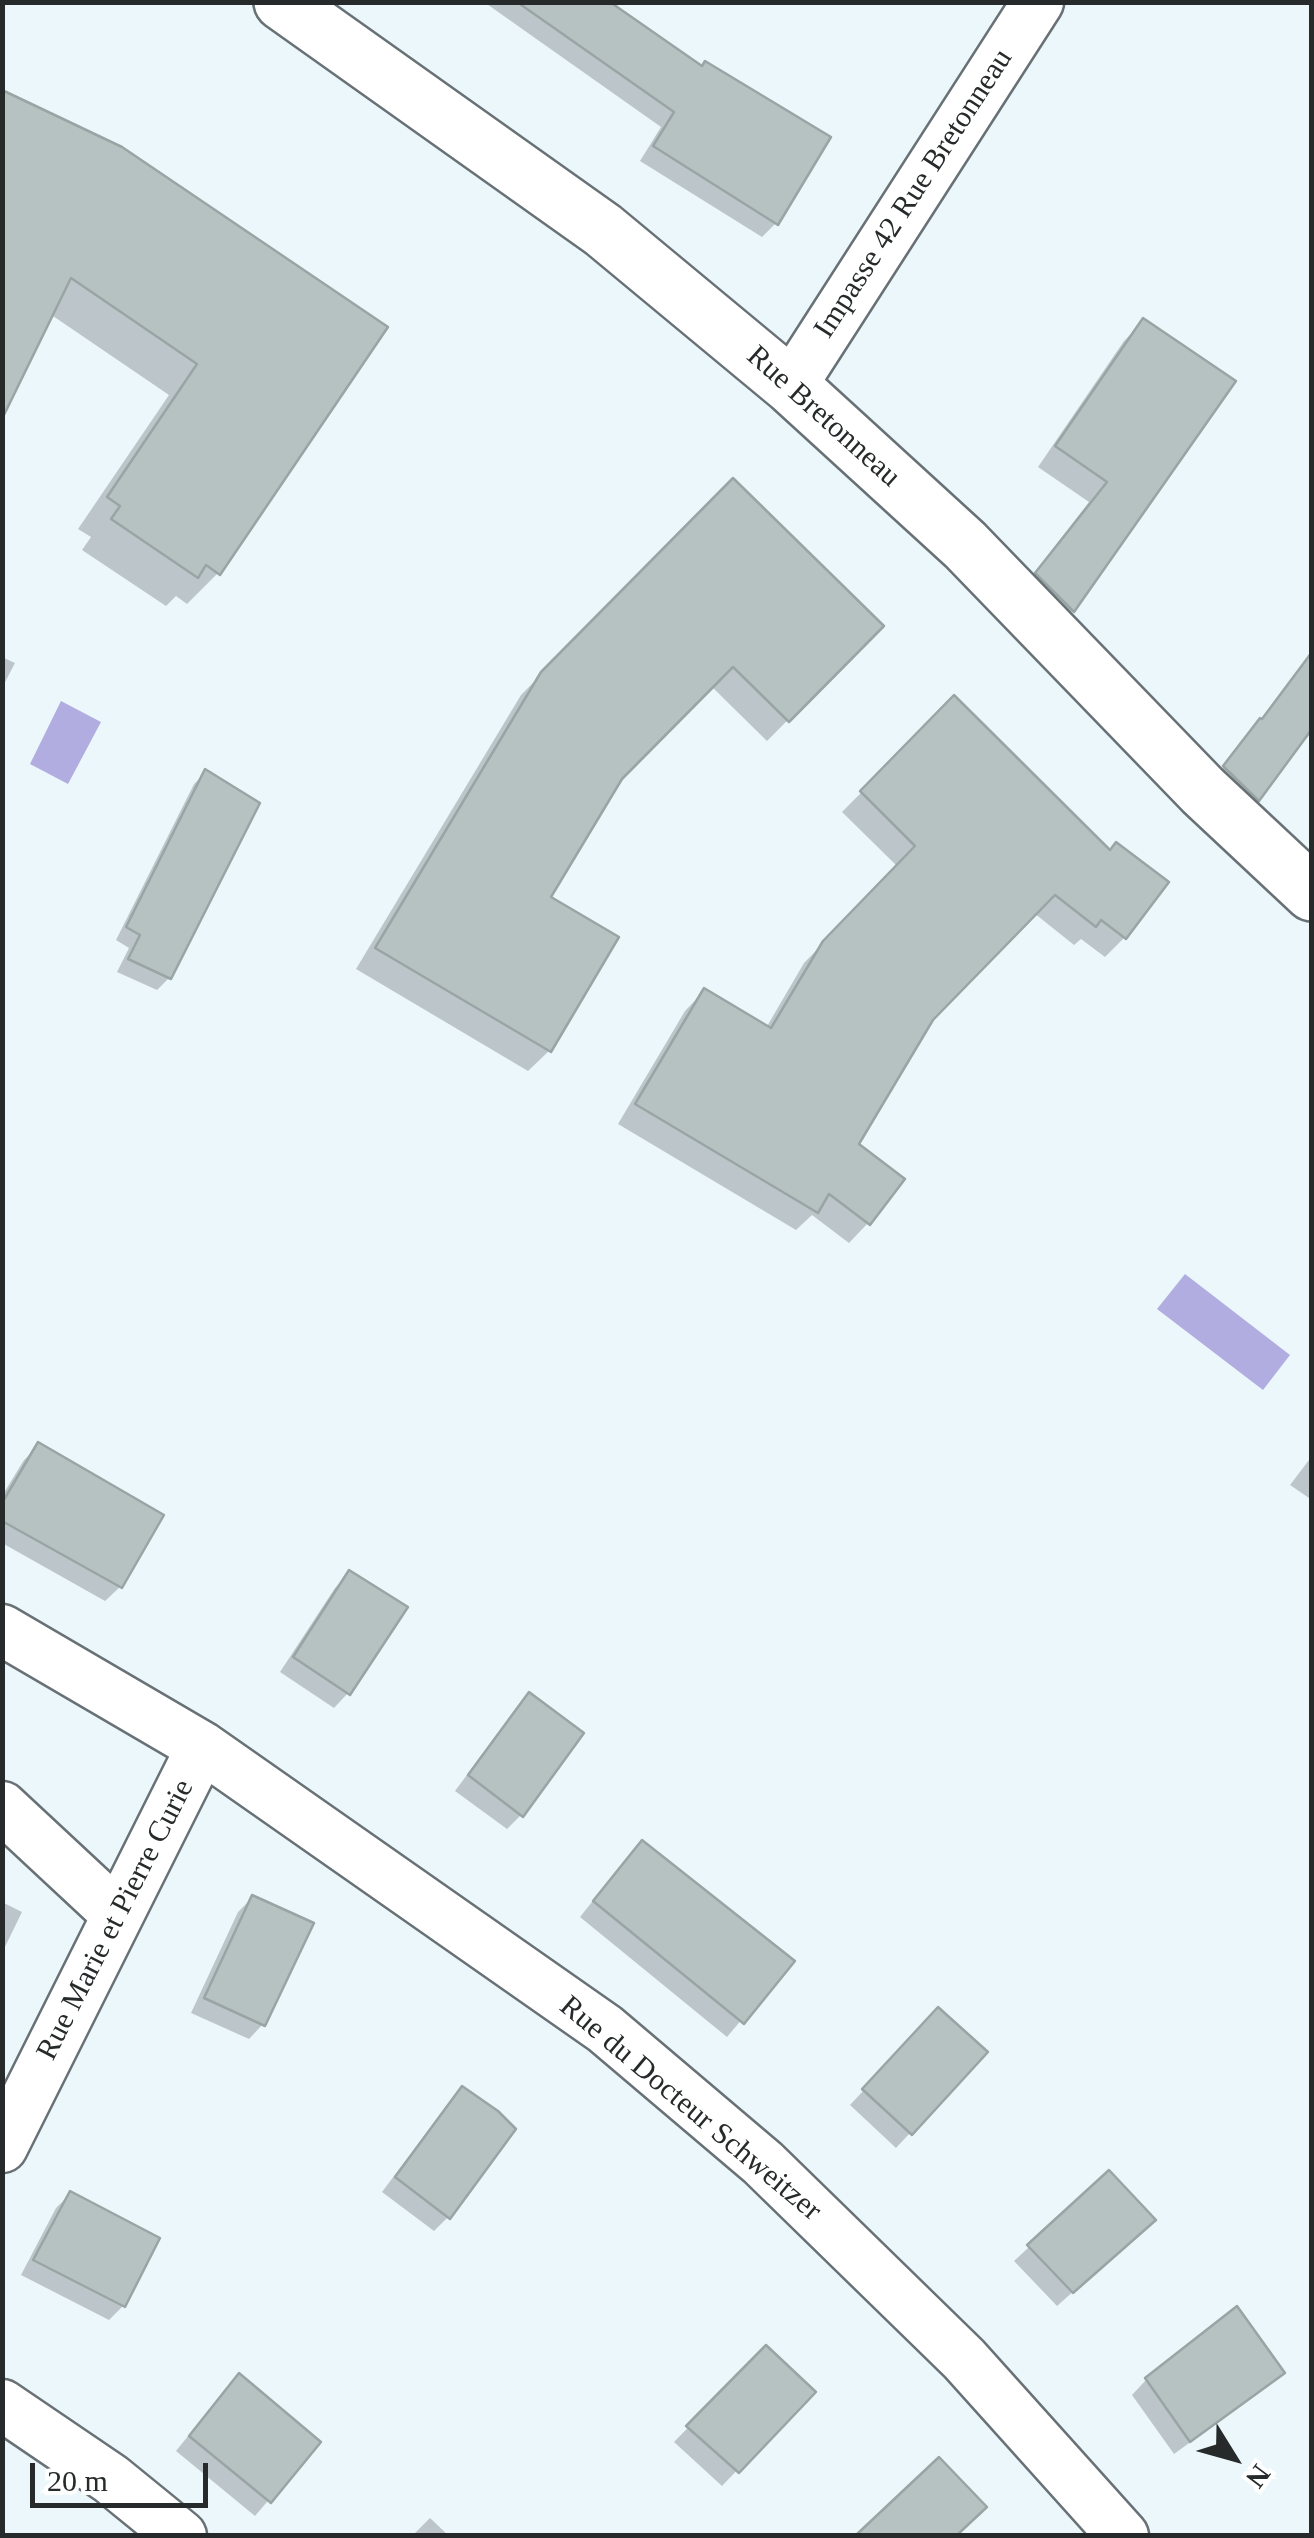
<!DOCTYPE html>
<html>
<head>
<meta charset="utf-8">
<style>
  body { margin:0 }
  #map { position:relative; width:1314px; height:2538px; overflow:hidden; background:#ecf7fc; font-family:"Times New Roman",serif }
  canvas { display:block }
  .frame { position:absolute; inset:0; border:5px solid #262a2b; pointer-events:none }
  .north { position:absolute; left:1184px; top:2408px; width:100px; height:100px; -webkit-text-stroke:8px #fff; paint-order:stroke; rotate:127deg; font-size:28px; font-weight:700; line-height:40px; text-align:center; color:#262a2b }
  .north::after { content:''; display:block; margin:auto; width:35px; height:45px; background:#262a2b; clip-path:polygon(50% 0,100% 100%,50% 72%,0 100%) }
  .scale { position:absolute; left:30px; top:2463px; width:178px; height:45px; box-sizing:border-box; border:5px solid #262a2b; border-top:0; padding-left:12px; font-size:30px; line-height:35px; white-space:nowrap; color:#262a2b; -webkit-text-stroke:8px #fff; paint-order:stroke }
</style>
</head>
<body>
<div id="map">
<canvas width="1314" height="2538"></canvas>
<div class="frame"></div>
<div class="north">N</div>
<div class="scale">20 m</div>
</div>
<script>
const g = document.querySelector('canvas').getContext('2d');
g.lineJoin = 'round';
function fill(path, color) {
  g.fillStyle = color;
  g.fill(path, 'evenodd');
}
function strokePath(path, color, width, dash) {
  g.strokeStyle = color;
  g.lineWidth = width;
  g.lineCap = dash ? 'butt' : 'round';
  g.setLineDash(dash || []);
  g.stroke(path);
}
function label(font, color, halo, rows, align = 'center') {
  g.font = font + ' "Times New Roman",serif';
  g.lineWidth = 10;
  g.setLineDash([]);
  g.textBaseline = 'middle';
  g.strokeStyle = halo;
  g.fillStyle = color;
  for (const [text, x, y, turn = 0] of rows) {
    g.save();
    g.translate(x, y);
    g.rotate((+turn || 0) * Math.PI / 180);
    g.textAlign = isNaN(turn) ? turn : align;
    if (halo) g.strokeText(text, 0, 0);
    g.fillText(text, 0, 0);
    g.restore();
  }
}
fill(new Path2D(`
  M 61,701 L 101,722 L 68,784 L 30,764 Z
  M 1185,1274 L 1290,1355 L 1263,1390 L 1157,1309 Z`), '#b2ade1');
fill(new Path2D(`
  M 484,2 L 619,2 L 615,9 L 776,223 L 762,237 L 640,161 L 661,127 Z
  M 2,100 L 385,328 L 218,573 L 187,604 L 176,596 L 166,606 L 82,550 L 91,537 L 78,529 L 169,395 L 50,314 Z
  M 1144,321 L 1233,382 L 1072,611 L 1053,630 L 1018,594 L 1089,502 L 1038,467 L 1124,341 Z
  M 733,481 L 880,627 L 767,741 L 711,686 L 620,777 L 548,898 L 615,938 L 549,1051 L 528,1071 L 356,969 L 521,695 Z
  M 2,657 L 15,663 L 2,688 Z
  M 954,699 L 1124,938 L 1105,957 L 1081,939 L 1074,945 L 1034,913 L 931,1019 L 856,1144 L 868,1223 L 849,1243 L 812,1215 L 796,1230 L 618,1124 L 685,1011 L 704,991 L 766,1028 L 804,963 L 898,867 L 842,812 Z
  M 1253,728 L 1257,799 L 1251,806 L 1218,774 Z
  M 206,772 L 169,978 L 157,990 L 117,972 L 129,948 L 116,940 L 194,784 Z
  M 39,1445 L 120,1587 L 105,1601 L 2,1543 L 2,1496 L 24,1460 Z
  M 1312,1456 L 1312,1500 L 1290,1485 Z
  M 350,1573 L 348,1693 L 334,1708 L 280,1672 L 335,1588 Z
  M 529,1695 L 521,1815 L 507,1829 L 455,1791 L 515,1710 Z
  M 642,1843 L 791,1961 L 727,2037 L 580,1917 L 627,1858 Z
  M 252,1898 L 263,2024 L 249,2039 L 191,2013 L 238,1912 Z
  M 2,1902 L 22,1912 L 2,1953 Z
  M 924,2025 L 910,2133 L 896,2148 L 850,2105 Z
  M 462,2089 L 448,2217 L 434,2231 L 382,2192 L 448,2104 Z
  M 1109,2173 L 1138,2234 L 1057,2306 L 1014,2261 Z
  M 70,2194 L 123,2306 L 109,2320 L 21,2275 L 56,2208 Z
  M 1237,2310 L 1282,2372 L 1267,2387 L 1174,2454 L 1132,2395 L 1146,2380 Z
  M 766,2348 L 812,2392 L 722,2486 L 674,2442 Z
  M 239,2376 L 318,2442 L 255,2516 L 176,2451 L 225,2390 Z
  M 430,2518 L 449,2536 L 412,2536 Z`), '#0003');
const building = new Path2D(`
  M 517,2 L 610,2 L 702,66 L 705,61 L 831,137 L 778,225 L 653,146 L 674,112 Z
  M 2,90 L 122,147 L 388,327 L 220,575 L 206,565 L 198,578 L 111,519 L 120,506 L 107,497 L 197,364 L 71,278 L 2,419 Z
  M 1143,318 L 1236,381 L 1074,612 L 1035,573 L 1107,482 L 1055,446 Z
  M 733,478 L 884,626 L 789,722 L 733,667 L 622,779 L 551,897 L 619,937 L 551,1052 L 375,948 L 541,672 Z
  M 1312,652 L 1312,729 L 1259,801 L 1223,766 L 1260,718 L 1262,719 Z
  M 954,695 L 1110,850 L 1116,842 L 1169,882 L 1126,939 L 1101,920 L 1096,927 L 1055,895 L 933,1020 L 859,1144 L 905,1179 L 870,1225 L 829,1194 L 818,1213 L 635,1104 L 704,988 L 771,1028 L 823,941 L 915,846 L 860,791 Z
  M 205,769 L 260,803 L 171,979 L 128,959 L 140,935 L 126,927 Z
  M 38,1442 L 164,1515 L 122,1588 L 2,1521 L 2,1503 Z
  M 349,1570 L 408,1607 L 350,1695 L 293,1657 Z
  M 529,1692 L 584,1733 L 523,1817 L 468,1775 Z
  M 642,1840 L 795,1961 L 744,2024 L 593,1901 Z
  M 252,1895 L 314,1923 L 265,2026 L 204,1998 Z
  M 938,2007 L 988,2052 L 912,2135 L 862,2089 Z
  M 462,2086 L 498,2111 L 516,2129 L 450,2219 L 395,2177 Z
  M 1109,2170 L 1156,2220 L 1073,2293 L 1027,2245 Z
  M 70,2191 L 160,2238 L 125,2307 L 33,2260 Z
  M 1237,2306 L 1285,2373 L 1190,2442 L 1145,2378 Z
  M 766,2345 L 816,2392 L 739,2473 L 686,2426 Z
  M 239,2373 L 321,2442 L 271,2503 L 189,2436 Z
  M 939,2457 L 987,2507 L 956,2536 L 855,2536 Z`);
fill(building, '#b6c2c1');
strokePath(building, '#99a5a4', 2.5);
const minor = new Path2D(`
  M 791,386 L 1038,2
  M 2,1630 L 202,1747 L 605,2029 L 763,2163 L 964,2359 L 1123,2536
  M 2,1807 L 118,1915
  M 2,2147 L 202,1747
  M 2,2405 L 111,2479 L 181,2536`);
const tertiary = new Path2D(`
  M 282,2 L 603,230 L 791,386 L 965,545 L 1203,791 L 1312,893`);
strokePath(minor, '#687175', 55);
strokePath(tertiary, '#687175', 60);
strokePath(minor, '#fff', 50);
strokePath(tertiary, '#fff', 55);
label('30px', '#262a2b', '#fff', [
  ["Impasse 42 Rue Bretonneau",914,194,-57],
  ["Rue Bretonneau",823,417,42],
  ["Rue Marie et Pierre Curie",116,1920,-63],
  ["Rue du Docteur Schweitzer",690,2109,40]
]);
</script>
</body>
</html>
